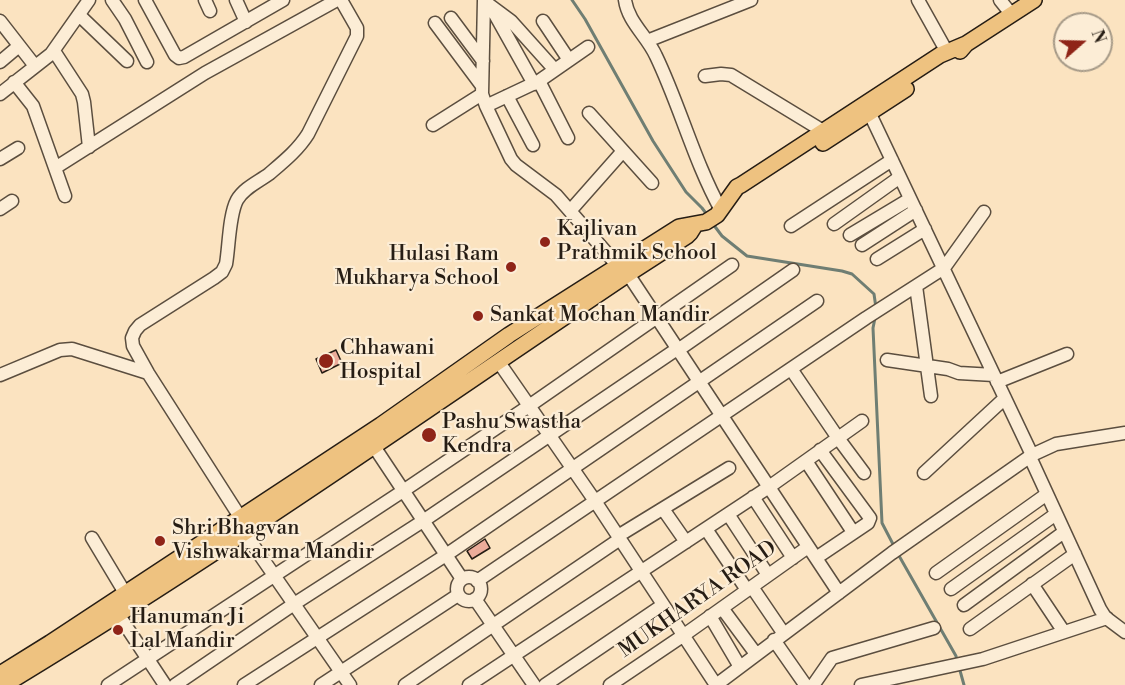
<!DOCTYPE html>
<html>
<head>
<meta charset="utf-8">
<style>
  body { margin:0 }
  #map { position:relative; width:1125px; height:685px; overflow:hidden; background:#fbe3c0; font-family:"Libre Bodoni",serif }
  canvas { display:block }
  .north { position:absolute; left:1053px; top:12px; width:60px; height:60px; box-sizing:border-box; background:#fcedd6; border:2px solid #a69a88; border-radius:50%; rotate:70deg; font-size:16px; font-weight:700; line-height:24px; text-align:center; color:#261d14 }
  .north::after { content:''; display:block; margin:auto; width:21px; height:27px; background:#8f2418; clip-path:polygon(50% 0,100% 100%,50% 72%,0 100%) }
</style>
</head>
<body>
<div id="map">
<canvas width="1125" height="685"></canvas>
<div class="north">N</div>
</div>
<script>
const g = document.querySelector('canvas').getContext('2d');
g.lineJoin = 'round';
function strokePath(path, color, width, dash) {
  g.strokeStyle = color;
  g.lineWidth = width;
  g.lineCap = dash ? 'butt' : 'round';
  g.setLineDash(dash || []);
  g.stroke(path);
}
function fill(path, color) {
  g.fillStyle = color;
  g.fill(path, 'evenodd');
}
function label(font, color, halo, rows, align = 'center') {
  g.font = font + ' "Libre Bodoni",serif';
  g.lineWidth = 4.5;
  g.setLineDash([]);
  g.textBaseline = 'middle';
  g.strokeStyle = halo;
  g.fillStyle = color;
  for (const [text, x, y, turn = 0] of rows) {
    g.save();
    g.translate(x, y);
    g.rotate((+turn || 0) * Math.PI / 180);
    g.textAlign = isNaN(turn) ? turn : align;
    if (halo) g.strokeText(text, 0, 0);
    g.fillText(text, 0, 0);
    g.restore();
  }
}
strokePath(new Path2D(`
  M 572,0 L 585,19 L 653,141 L 686,192 L 702,208 L 708,216
  M 713,224 L 722,236 L 747,256 L 842,271 L 852,274 L 874,294 L 876,308
  M 875,318 L 873,328 L 882,523 L 895,548
  M 898,554 L 956,656 L 957,661
  M 959,667 L 964,685`), '#6f7e73', 3);
const building = new Path2D(`
  M 336,350 L 342,363 L 322,373 L 316,359 Z
  M 485,539 L 490,548 L 472,559 L 467,551 Z`);
fill(building, '#ebac9a');
strokePath(building, '#261d14', 1.5);
const minor = new Path2D(`
  M 112,0 L 125,19 L 147,62
  M 145,0 L 175,55 L 179,58 L 184,57 L 283,0
  M 205,0 L 210,11
  M 236,0 L 246,22
  M 484,0 L 482,94 L 486,106 L 511,159 L 516,165 L 556,195 L 618,266
  M 625,0 C 628,22 647,36 656,56 C 680,106 694,161 721,210
  M 918,0 L 947,52
  M 1000,0 L 1012,15
  M 484,1 L 511,21 L 555,70
  M 492,9 L 534,84
  M 79,15 L 127,61
  M 451,18 L 483,61
  M 0,21 L 35,66
  M 543,21 L 569,60
  M 435,23 L 482,86
  M 647,41 L 751,0
  M 54,51 L 82,94 L 84,102 L 89,147
  M 0,62 L 19,46
  M 705,76 L 721,74 L 731,75 L 823,131
  M 539,81 L 568,138
  M 14,82 L 33,106 L 65,196
  M 0,94 L 51,54 L 89,0
  M 507,96 L 533,145
  M 486,106 L 539,81 L 588,47
  M 589,113 L 652,183
  M 433,125 L 482,94
  M 0,159 L 18,148
  M 55,168 L 205,73 L 337,0
  M 0,209 L 12,201
  M 570,211 L 623,151
  M 834,224 L 900,177
  M 791,226 L 892,160
  M 850,235 L 910,199
  M 862,245 L 916,210
  M 877,259 L 925,229
  M 628,274 L 839,593
  M 916,286 L 931,396
  M 678,350 L 793,270
  M 887,360 L 948,369 L 959,373 L 994,375
  M 498,361 L 595,501 L 716,685
  M 791,369 L 838,438 L 864,473
  M 0,375 L 60,350 L 72,349 L 148,373
  M 997,382 L 1067,354
  M 373,445 L 462,579
  M 1032,455 L 1056,444 L 1125,433
  M 1030,457 L 1100,609 L 1105,617 L 1125,632
  M 806,461 L 853,532
  M 924,473 L 1005,398
  M 753,497 L 793,558
  M 663,509 L 686,542
  M 728,514 L 768,575
  M 240,517 L 148,373 L 133,346 L 132,338 L 135,331 L 140,325 L 214,278 L 222,272 L 226,264 C 229,247 229,215 237,200 C 244,188 258,182 269,174 C 283,162 298,150 308,134 L 357,36 L 357,28 L 341,0
  M 706,529 L 747,590
  M 244,532 L 350,685
  M 618,536 L 729,468
  M 92,538 L 125,593
  M 816,558 L 868,523 L 870,518 L 820,450
  M 936,573 L 1047,494
  M457 589a12 12 0 1 1 24 0a12 12 0 1 1-24 0Z
  M 477,581 L 866,318 L 944,268 L 984,212
  M 1032,584 L 1064,632
  M 752,587 L 784,634
  M 951,589 L 1056,514
  M 475,599 L 534,685
  M 964,605 L 1064,532
  M 722,608 L 756,654
  M 118,614 L 165,685
  M 710,616 L 740,667
  M 970,629 L 1075,554
  M 774,640 L 804,683 L 804,685
  M 814,684 L 832,658 L 934,628
  M 108,685 L 403,491 L 529,406 L 732,265
  M 175,685 L 294,604 L 423,521 L 677,349
  M 244,685 L 446,555 L 817,301
  M 321,685 L 458,595
  M 405,685 L 620,539
  M 469,685 L 769,487 L 862,421
  M 545,685 L 663,605
  M 610,685 L 684,635 L 808,547
  M 716,685 L 892,553 L 1032,455 L 870,114
  M 861,685 L 983,659 L 1107,618`);
const major = new Path2D(`
  M 960,51 L 966,44 L 1034,0
  M 823,143 L 906,89
  M 0,674 L 50,643 L 381,425 L 509,335 L 679,227 L 706,222 L 717,215 L 737,187 L 741,185 L 940,55 L 966,44
  M 4,685 C 217,557 421,413 628,274 L 687,236 L 690,233 L 695,225`);
strokePath(minor, '#5b4e3f', 15);
strokePath(major, '#261d14', 18);
strokePath(minor, '#fcedd6', 12);
strokePath(major, '#eec280', 15);
for (const [x, y, r, color] of [
  [545,242,6,"#8f2418"],
  [511,267,6,"#8f2418"],
  [478,316,6,"#8f2418"],
  [326,361,8,"#8f2418"],
  [429,435,8,"#8f2418"],
  [160,541,6,"#8f2418"],
  [118,630,6,"#8f2418"]
]) {
  const dot = new Path2D();
  dot.arc(x, y, r, 0, 2 * Math.PI);
  g.fillStyle = color;
  g.fill(dot);
  strokePath(dot, '#fcedd6', 2);
}
label('21px', '#261d14', '#fcedd6', [
  ["Kajlivan",557,230],
  ["Prathmik School",557,254],
  ["Hulasi Ram",499,255,"right"],
  ["Mukharya School",499,279,"right"],
  ["Sankat Mochan Mandir",490,316],
  ["Chhawani",340,349],
  ["Hospital",340,373],
  ["Pashu Swastha",442,423],
  ["Kendra",442,447],
  ["Shri Bhagvan",172,529],
  ["Vishwakarma Mandir",172,553],
  ["Hanuman Ji",130,618],
  ["Lal Mandir",130,642]
], 'left');
label('21px', '#261d14', '#fcedd6', [
  ["MUKHARYA ROAD",698,600,-35]
]);
</script>
</body>
</html>
